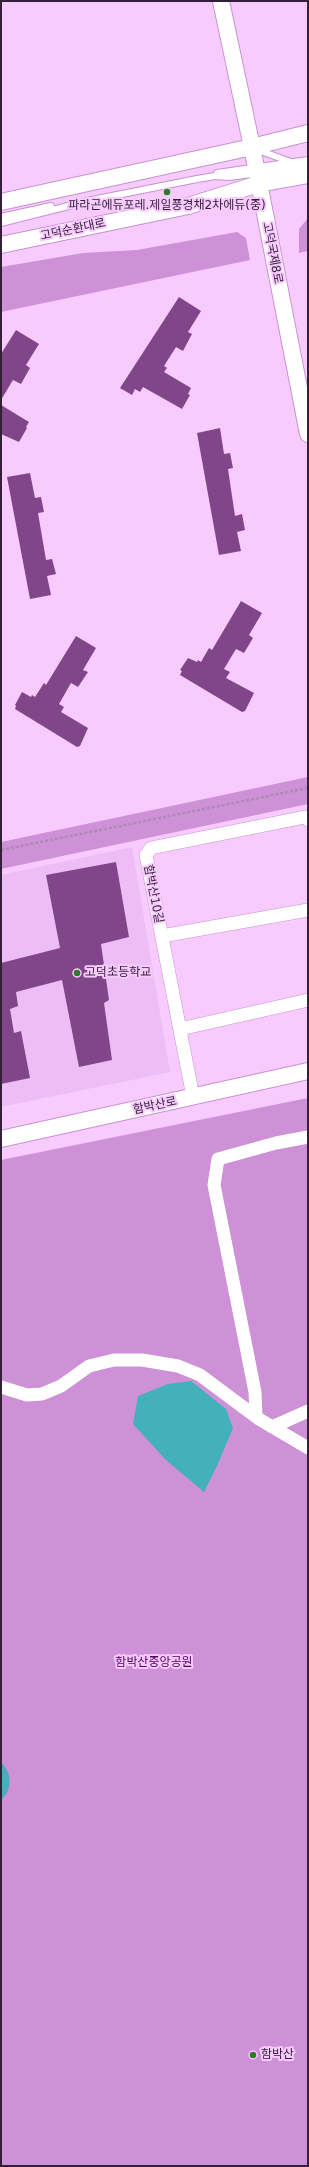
<!DOCTYPE html>
<html>
<head>
<meta charset="utf-8">
<style>
  body { margin:0 }
  #map { position:relative; width:309px; height:2167px; overflow:hidden; background:#f8cbff; font-family:"DejaVu Sans",sans-serif }
  canvas { display:block }
  .frame { position:absolute; inset:0; border:2px solid #341f38; pointer-events:none }
</style>
</head>
<body>
<div id="map">
<canvas width="309" height="2167"></canvas>
<div class="frame"></div>
</div>
<script>
const g = document.querySelector('canvas').getContext('2d');
g.lineJoin = 'round';
function fill(path, color) {
  g.fillStyle = color;
  g.fill(path, 'evenodd');
}
function strokePath(path, color, width, dash) {
  g.strokeStyle = color;
  g.lineWidth = width;
  g.lineCap = dash ? 'butt' : 'round';
  g.setLineDash(dash || []);
  g.stroke(path);
}
function label(font, color, halo, rows, align = 'center') {
  g.font = font + ' "DejaVu Sans","Noto Sans KR",sans-serif';
  g.lineWidth = 4;
  g.setLineDash([]);
  g.textBaseline = 'middle';
  g.strokeStyle = halo;
  g.fillStyle = color;
  for (const [text, x, y, turn = 0] of rows) {
    g.save();
    g.translate(x, y);
    g.rotate((+turn || 0) * Math.PI / 180);
    g.textAlign = isNaN(turn) ? turn : align;
    if (halo) g.strokeText(text, 0, 0);
    g.fillText(text, 0, 0);
    g.restore();
  }
}
fill(new Path2D(`
  M 132,847 L 170,1072 L 1,1107 L 1,875 Z`), '#edbdf5');
fill(new Path2D(`
  M 308,218 L 308,251 L 299,253 L 299,229 Z
  M 237,232 L 246,238 L 250,260 L 1,312 L 1,267 L 83,253 L 137,250 Z
  M 308,777 L 308,804 L 1,869 L 1,842 Z
  M 308,1098 L 308,2166 L 1,2166 L 1,1160 Z`), '#ce91d8');
fill(new Path2D(`
  M 191,1381 L 226,1409 L 233,1428 L 217,1466 L 204,1492 L 166,1460 L 133,1424 L 138,1396 L 168,1384 Z
  M 1,1762 C 12,1772 13,1790 1,1800 Z`), '#42b1b9');
fill(new Path2D(`
  M 179,297 L 201,311 L 188,332 L 192,334 L 183,351 L 176,347 L 164,366 L 167,368 L 164,372 L 191,388 L 188,394 L 190,395 L 182,409 L 143,387 L 140,392 L 135,389 L 132,395 L 120,388 Z
  M 16,330 L 39,344 L 26,365 L 30,368 L 21,384 L 13,380 L 1,400 L 1,354 Z
  M 1,405 L 29,422 L 26,427 L 27,428 L 19,442 L 1,434 Z
  M 220,428 L 224,454 L 230,453 L 233,468 L 228,469 L 235,516 L 242,514 L 245,530 L 237,532 L 241,551 L 219,555 L 197,433 Z
  M 30,473 L 35,498 L 41,497 L 44,512 L 38,513 L 46,560 L 52,559 L 56,574 L 47,576 L 51,595 L 30,599 L 7,477 Z
  M 241,601 L 262,613 L 249,635 L 253,638 L 244,653 L 236,649 L 224,669 L 230,672 L 226,678 L 254,693 L 245,711 L 242,712 L 180,675 L 182,671 L 180,670 L 188,658 L 197,662 L 198,660 L 201,662 L 209,648 L 212,650 Z
  M 76,636 L 96,648 L 83,670 L 88,672 L 78,687 L 71,683 L 59,704 L 64,707 L 61,712 L 88,728 L 80,746 L 77,747 L 15,709 L 16,706 L 15,705 L 22,692 L 31,697 L 32,695 L 35,697 L 44,683 L 46,685 Z
  M 116,862 L 129,937 L 101,944 L 109,1000 L 104,1003 L 112,1060 L 79,1067 L 62,980 L 16,992 L 18,1006 L 10,1009 L 14,1033 L 21,1031 L 30,1078 L 1,1084 L 1,963 L 60,948 L 46,875 Z`), '#81468a');
const service = new Path2D(`
  M 258,150 L 291,162
  M 217,173 L 308,160
  M 1,217 L 51,206
  M 1,223 L 92,200 L 197,179 L 215,176 L 229,177 L 308,166`);
const minor = new Path2D(`
  M 162,936 L 308,910
  M 180,1029 L 308,1000
  M 193,1097 L 146,855 L 151,848 L 305,817 L 308,820
  M 1,1387 L 27,1395 L 42,1394 L 61,1386 L 89,1366 L 114,1360 L 142,1360 L 178,1366 L 200,1375 L 259,1419 L 308,1448
  M 256,1416 L 255,1392 L 214,1185 L 218,1159 L 276,1143 L 308,1137
  M 272,1427 L 308,1411`);
const tertiary = new Path2D(`
  M 221,1 L 252,147 L 308,434
  M 1,202 L 252,147 L 308,133
  M 1,245 L 188,206 L 258,184 L 308,175
  M 1,1139 L 308,1071`);
strokePath(service, '#c691cf', 8);
strokePath(minor, '#c691cf', 14);
strokePath(tertiary, '#c691cf', 18);
strokePath(new Path2D(`
  M 1,850 L 308,788`), '#ad89b3', 2.5, [3, 2]);
strokePath(service, '#fff', 6);
strokePath(minor, '#fff', 13);
strokePath(tertiary, '#fff', 16);
for (const [x, y, r, color] of [
  [167,192,4,"#2e7d26"],
  [77,973,4,"#2e7d26"],
  [253,2055,4,"#2e7d26"]
]) {
  const dot = new Path2D();
  dot.arc(x, y, r, 0, 2 * Math.PI);
  g.fillStyle = color;
  g.fill(dot);
  strokePath(dot, '#f8cbff', 1.5);
}
label('12px', '#341f38', '#f8cbff', [
  ["파라곤에듀포레.제일풍경채2차에듀(중)",167,206,"center"],
  ["고덕초등학교",85,973],
  ["함박산",261,2055]
], 'left');
label('12px', '#341f38', '#f8cbff', [
  ["고덕순환대로",73,230,-12],
  ["고덕국제8로",272,253,79],
  ["함박산10길",153,894,79],
  ["함박산로",155,1106,-12]
]);
label('12px', '#550061', '#f8cbff', [
  ["함박산중앙공원",154,1663]
]);
</script>
</body>
</html>
